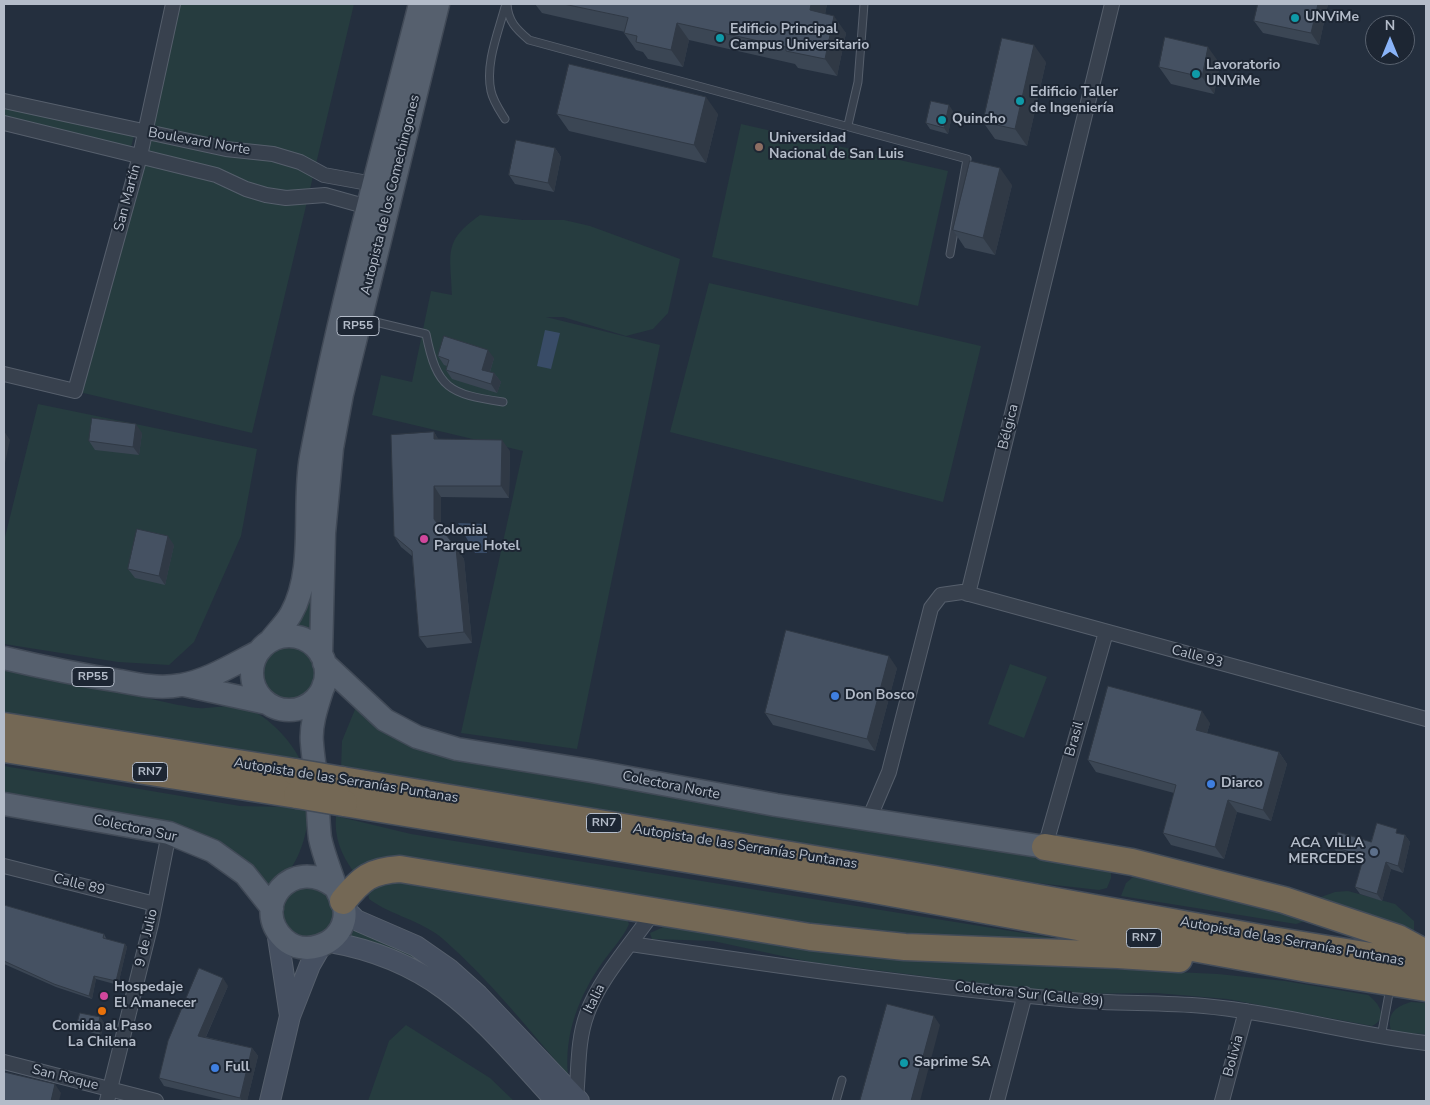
<!DOCTYPE html>
<html>
<head>
<meta charset="utf-8">
<style>
  body { margin:0 }
  #map { position:relative; width:1430px; height:1105px; overflow:hidden; background:#242f3e; font-family:"Nunito Sans",sans-serif }
  canvas { display:block }
  .frame { position:absolute; inset:0; border:5px solid #b4bcc9; pointer-events:none }
  .north { position:absolute; left:1365px; top:15px; width:50px; height:50px; box-sizing:border-box; background:#1d2633; border:1px solid #59626f; border-radius:50%; rotate:0deg; font-size:14px; font-weight:700; line-height:20px; text-align:center; color:#b4bcc9 }
  .north::after { content:''; display:block; margin:auto; width:18px; height:22px; background:#8ab4f8; clip-path:polygon(50% 0,100% 100%,50% 72%,0 100%) }
</style>
</head>
<body>
<div id="map">
<canvas width="1430" height="1105"></canvas>
<div class="frame"></div>
<div class="north">N</div>
</div>
<script>
const g = document.querySelector('canvas').getContext('2d');
g.lineJoin = 'round';
function fill(path, color) {
  g.fillStyle = color;
  g.fill(path, 'evenodd');
}
function strokePath(path, color, width, dash) {
  g.strokeStyle = color;
  g.lineWidth = width;
  g.lineCap = dash ? 'butt' : 'round';
  g.setLineDash(dash || []);
  g.stroke(path);
}
function label(font, color, halo, rows, align = 'center') {
  g.font = font + ' "Nunito Sans",sans-serif';
  g.lineWidth = 4;
  g.setLineDash([]);
  g.textBaseline = 'middle';
  g.strokeStyle = halo;
  g.fillStyle = color;
  for (const [text, x, y, turn = 0] of rows) {
    g.save();
    g.translate(x, y);
    g.rotate((+turn || 0) * Math.PI / 180);
    g.textAlign = isNaN(turn) ? turn : align;
    if (halo) g.strokeText(text, 0, 0);
    g.fillText(text, 0, 0);
    g.restore();
  }
}
fill(new Path2D(`
  M 173,4 L 354,4 L 252,433 L 75,391 Z
  M 4,106 L 134,136 L 131,147 L 4,117 Z
  M 741,124 L 948,171 L 918,306 L 712,257 Z
  M 480,215 L 523,220 L 564,220 L 590,226 L 680,259 L 668,313 L 653,329 L 626,336 L 563,317 L 546,317 L 660,345 L 577,749 L 461,733 L 523,451 L 372,415 L 381,375 L 412,382 L 431,291 L 452,295 C 451,253 442,242 480,215 Z
  M 709,283 L 981,346 L 943,502 L 670,432 Z
  M 38,404 L 257,449 L 241,536 L 194,642 L 169,665 L 118,662 L 4,644 L 4,541 Z
  M 311,566 L 317,642 L 295,628 L 302,617 Z
  M260 672a29 29 0 1 1 58 0a29 29 0 1 1-58 0Z
  M 1010,664 L 1047,677 L 1024,738 L 988,724 Z
  M 4,666 L 178,705 C 187,706 196,709 205,708 C 217,707 228,705 240,707 C 264,710 294,743 302,764 L 4,714 Z
  M 356,707 L 381,729 L 1111,869 L 1111,878 L 1107,888 L 1099,890 L 1001,879 L 841,850 L 650,821 L 341,769 L 342,741 Z
  M 4,766 L 240,806 L 286,807 L 310,810 C 304,848 297,867 269,894 L 225,849 L 4,796 Z
  M 336,816 L 411,834 L 1116,948 L 887,937 L 353,871 C 341,854 334,837 336,816 Z
  M 397,877 L 627,919 L 629,924 C 623,938 611,950 602,963 C 579,996 564,1034 568,1075 C 528,1029 489,979 443,939 C 421,920 392,916 369,899 L 368,892 L 370,887 Z
  M 1133,877 L 1305,917 L 1305,921 L 1296,924 L 1121,896 L 1126,883 Z
  M 303,882 L 335,900 L 332,928 L 307,940 L 283,927 L 281,899 Z
  M 1348,891 L 1395,904 L 1414,921 L 1414,931 L 1318,905 L 1321,897 L 1335,892 Z
  M 668,925 L 940,961 L 1218,974 L 1285,981 L 1368,995 C 1379,1003 1389,1018 1372,1026 L 1227,999 L 1156,993 L 1066,994 L 810,962 L 713,941 L 652,939 L 650,933 Z
  M 352,929 L 390,943 L 429,964 L 459,993 L 348,937 Z
  M 1411,1002 L 1426,1003 L 1426,1034 L 1401,1033 L 1391,1030 C 1386,1013 1397,1006 1411,1002 Z
  M 406,1025 L 490,1078 L 514,1101 L 368,1101 L 389,1041 Z`), '#263c3f');
fill(new Path2D(`
  M 545,330 L 560,333 L 551,369 L 537,366 Z
  M 458,523 L 487,524 L 487,553 L 475,553 Z`), '#394c67');
const lane = new Path2D(`
  M 507,4 C 508,21 516,29 529,40 L 967,159 L 950,254
  M 505,119 C 500,111 493,101 491,91 C 485,64 498,33 505,7
  M 848,125 L 858,82 L 864,4
  M 363,319 L 426,334 C 437,389 449,394 503,402
  M 1381,1037 L 1390,988
  M 836,1101 L 842,1080`);
const street = new Path2D(`
  M 4,101 L 226,149 L 273,154 L 300,162 L 324,175 L 379,185
  M 4,123 L 216,175 L 246,189 L 266,195 L 286,198 L 325,195 L 375,209
  M 4,374 L 75,391 L 140,156 L 173,4
  M 968,594 L 1112,4
  M 869,819 L 889,772 L 931,608 L 941,595 L 962,592 L 1426,719
  M 1045,847 L 1106,632
  M 4,866 L 155,904
  M 631,944 C 777,966 924,987 1071,1000 C 1115,1004 1160,1002 1204,1006 C 1279,1013 1352,1034 1426,1043
  M 4,1062 L 156,1101
  M 107,1101 L 151,924 L 169,833
  M 574,1101 L 576,1098 C 579,1070 577,1041 587,1014 C 599,979 633,942 654,911
  M 997,1101 L 1025,994
  M 1222,1101 L 1246,1011`);
const secondary = new Path2D(`
  M 345,909 L 356,920 L 416,946 L 449,969 L 478,995 L 579,1101
  M 277,931 L 290,1016
  M 329,942 C 441,961 484,1023 556,1101
  M 270,1101 L 290,1016 L 310,965 L 321,946`);
const primary = new Path2D(`
  M252 673a37 37 0 1 1 74 0a37 37 0 1 1-74 0Z
  M 270,641 C 277,632 286,623 291,614 C 316,570 302,505 311,457 C 340,304 382,154 420,4
  M 321,655 L 324,533 L 332,448 L 342,394 L 438,4
  M 4,658 C 42,667 81,675 120,681 C 140,685 160,689 181,685 C 207,681 234,664 258,652
  M 324,663 L 385,720 L 417,737 L 457,749 L 592,771 L 776,805 L 1045,847
  M 324,684 C 318,703 310,724 312,743 C 313,758 316,773 317,788 C 318,805 318,822 320,838 C 323,853 330,870 335,885 C 339,898 347,905 344,920 C 338,946 303,957 284,939 C 250,907 291,854 335,887
  M 184,685 L 267,703
  M 4,804 L 169,833 L 213,851 L 245,874 L 272,908`);
const highway = new Path2D(`
  M 4,726 L 295,772
  M 4,749 L 297,795
  M 342,780 L 934,879 L 1272,940 L 1426,965
  M 344,803 L 863,888 L 1308,969 L 1426,988
  M 1045,847 L 1132,862 L 1284,900 L 1398,938 L 1426,953
  M 343,901 C 362,878 370,871 400,869 L 810,937 L 905,947 L 1118,955 L 1179,959`);
strokePath(lane, '#565f6c', 9);
strokePath(street, '#565f6c', 16);
strokePath(secondary, '#565f6c', 22);
strokePath(primary, '#414a57', 25);
strokePath(highway, '#434c59', 29);
strokePath(lane, '#38414e', 7);
strokePath(street, '#38414e', 14);
strokePath(secondary, '#465061', 20);
strokePath(primary, '#56606e', 22);
strokePath(highway, '#746855', 26);
const highwayBridge = new Path2D(`
  M 295,772 L 342,780
  M 297,795 L 344,803`);
strokePath(highwayBridge, '#434c59', 29, []);
strokePath(highwayBridge, '#746855', 26);
fill(new Path2D(`
  M 535,4 L 827,4 L 825,14 L 846,33 L 837,76 L 798,68 L 795,64 L 689,40 L 683,67 L 648,59 L 643,52 L 636,50 L 624,33 L 625,32 L 542,13 Z
  M 1328,4 L 1319,45 L 1263,33 L 1254,21 Z
  M 1046,62 L 1027,146 L 995,139 L 983,122 Z
  M 1220,64 L 1214,94 L 1171,84 L 1159,67 Z
  M 953,111 L 948,134 L 930,129 L 926,123 Z
  M 557,114 L 718,114 L 706,163 L 569,131 Z
  M 555,148 L 561,157 L 554,192 L 515,184 L 509,175 Z
  M 1012,185 L 995,255 L 965,248 L 953,230 Z
  M 438,356 L 494,358 L 490,372 L 494,373 L 501,382 L 497,393 L 452,379 L 446,370 L 447,366 L 444,365 Z
  M 434,432 L 438,439 L 510,451 L 509,498 L 441,497 L 441,529 L 464,559 L 472,643 L 427,648 L 419,637 L 412,556 L 401,547 L 394,536 Z
  M 142,433 L 139,455 L 95,450 L 89,441 Z
  M 174,545 L 165,585 L 135,578 L 128,569 Z
  M 897,668 L 875,751 L 773,725 L 765,713 Z
  M 1210,723 L 1207,733 L 1279,752 L 1287,764 L 1271,821 L 1237,812 L 1224,859 L 1171,845 L 1163,833 L 1174,793 L 1096,772 L 1088,760 Z
  M 1400,834 L 1405,835 L 1410,842 L 1403,873 L 1391,869 L 1382,901 L 1360,894 L 1355,887 L 1363,861 L 1338,854 L 1333,847 L 1371,842 Z
  M 4,905 L 104,934 L 106,938 L 106,939 L 125,944 L 127,947 L 118,985 L 96,979 L 92,999 L 56,987 L 4,964 Z
  M 228,986 L 206,1037 L 252,1048 L 258,1056 L 247,1101 L 227,1101 L 164,1086 L 159,1078 Z
  M 100,1017 L 104,1023 L 101,1035 L 82,1030 L 77,1024 Z`), '#3b4654');
fill(new Path2D(`
  M 811,4 L 827,4 L 822,28 L 810,10 Z
  M 1318,4 L 1328,4 L 1319,45 L 1311,33 Z
  M 834,16 L 846,33 L 837,76 L 825,59 Z
  M 677,23 L 689,40 L 683,67 L 671,50 Z
  M 1034,45 L 1046,62 L 1027,146 L 1015,129 Z
  M 1208,47 L 1220,64 L 1214,94 L 1202,77 Z
  M 706,97 L 718,114 L 706,163 L 694,145 Z
  M 949,105 L 953,111 L 948,134 L 944,128 Z
  M 555,148 L 561,157 L 554,192 L 548,183 Z
  M 1000,168 L 1012,185 L 995,255 L 983,238 Z
  M 488,350 L 494,358 L 488,378 L 482,370 Z
  M 494,373 L 501,382 L 497,393 L 491,384 Z
  M 136,424 L 142,433 L 139,455 L 133,447 Z
  M 4,431 L 10,440 L 4,468 Z
  M 434,432 L 441,443 L 434,439 Z
  M 502,440 L 510,451 L 509,498 L 501,486 Z
  M 434,486 L 441,497 L 441,530 L 434,519 Z
  M 168,536 L 174,545 L 165,585 L 159,576 Z
  M 456,548 L 464,559 L 472,643 L 464,632 Z
  M 889,656 L 897,668 L 875,751 L 867,739 Z
  M 1202,711 L 1210,723 L 1204,742 L 1196,730 Z
  M 1279,752 L 1287,764 L 1271,821 L 1263,810 Z
  M 1228,800 L 1237,812 L 1224,859 L 1215,847 Z
  M 1405,835 L 1410,842 L 1403,873 L 1398,866 Z
  M 1386,862 L 1391,869 L 1382,901 L 1377,894 Z
  M 125,944 L 127,947 L 118,985 L 116,981 Z
  M 94,976 L 96,979 L 92,999 L 89,996 Z
  M 223,978 L 228,986 L 203,1043 L 198,1036 Z
  M 934,1016 L 940,1025 L 920,1101 L 911,1101 Z
  M 100,1017 L 104,1023 L 101,1035 L 97,1029 Z
  M 252,1048 L 258,1056 L 247,1101 L 242,1101 L 240,1098 Z
  M 55,1084 L 61,1093 L 59,1101 L 51,1101 Z`), '#303945');
const building = new Path2D(`
  M 564,4 L 811,4 L 810,10 L 834,16 L 825,59 L 786,51 L 786,47 L 677,23 L 671,50 L 636,42 L 637,36 L 624,33 L 628,18 Z
  M 1258,4 L 1318,4 L 1311,33 L 1254,21 Z
  M 1165,37 L 1208,47 L 1202,77 L 1159,67 Z
  M 1002,38 L 1034,45 L 1015,129 L 983,122 Z
  M 569,64 L 706,97 L 694,145 L 557,114 Z
  M 931,101 L 949,105 L 944,128 L 926,123 Z
  M 516,140 L 555,148 L 548,183 L 509,175 Z
  M 970,161 L 1000,168 L 983,238 L 953,230 Z
  M 444,336 L 488,350 L 482,370 L 494,373 L 491,384 L 446,370 L 449,360 L 438,356 Z
  M 92,418 L 136,424 L 133,447 L 89,441 Z
  M 434,432 L 434,439 L 502,440 L 501,486 L 434,486 L 434,519 L 456,548 L 464,632 L 419,637 L 412,551 L 394,536 L 391,435 Z
  M 137,529 L 168,536 L 159,576 L 128,569 Z
  M 786,630 L 889,656 L 867,739 L 765,713 Z
  M 1108,686 L 1202,711 L 1196,730 L 1279,752 L 1263,810 L 1228,800 L 1215,847 L 1163,833 L 1176,785 L 1088,760 Z
  M 1377,823 L 1397,829 L 1396,833 L 1405,835 L 1398,866 L 1386,862 L 1377,894 L 1355,887 L 1364,856 L 1333,847 L 1338,832 L 1371,842 Z
  M 4,905 L 104,934 L 103,938 L 125,944 L 116,981 L 94,976 L 89,996 L 54,984 L 4,961 Z
  M 199,968 L 223,978 L 198,1036 L 252,1048 L 240,1098 L 159,1078 L 168,1041 Z
  M 887,1004 L 934,1016 L 911,1101 L 860,1101 Z
  M 80,1013 L 100,1017 L 97,1029 L 77,1024 Z
  M 4,1072 L 55,1084 L 51,1101 L 4,1101 Z`);
fill(building, '#455162');
strokePath(building, '#303945', 1);
for (const [x, y, r, color] of [
  [1295,18,5,"#0f9aa8"],
  [720,38,5,"#0f9aa8"],
  [1196,74,5,"#0f9aa8"],
  [1020,101,5,"#0f9aa8"],
  [942,120,5,"#0f9aa8"],
  [759,147,5,"#8d6e63"],
  [424,539,5,"#d1479c"],
  [835,696,5,"#3f7fe0"],
  [1211,784,5,"#3f7fe0"],
  [1374,852,5,"#5c6f8a"],
  [104,996,5,"#d1479c"],
  [102,1011,5,"#e8710a"],
  [904,1063,5,"#0f9aa8"],
  [215,1068,5,"#3f7fe0"]
]) {
  const dot = new Path2D();
  dot.arc(x, y, r, 0, 2 * Math.PI);
  g.fillStyle = color;
  g.fill(dot);
  strokePath(dot, '#1d2633', 2);
}
for (const [x, y, w] of [
  [358,326,42],
  [93,677,42],
  [150,772,35],
  [604,823,35],
  [1144,938,35]
]) {
  const box = new Path2D();
  box.roundRect(x - w / 2, y - 9.5, w, 19, 4);
  g.fillStyle = '#1d2633';
  g.fill(box);
  strokePath(box, '#b4bcc9', 1);
}
label('bold 12px', '#b4bcc9', null, [
  ["RP55",358,326],
  ["RP55",93,677],
  ["RN7",150,772],
  ["RN7",604,823],
  ["RN7",1144,938]
]);
label('bold 14px', '#b4bcc9', '#1d2633', [
  ["UNViMe",1305,18],
  ["Edificio Principal",730,30],
  ["Campus Universitario",730,46],
  ["Lavoratorio",1206,66],
  ["UNViMe",1206,82],
  ["Edificio Taller",1030,93],
  ["de Ingeniería",1030,109],
  ["Quincho",952,120],
  ["Universidad",769,139],
  ["Nacional de San Luis",769,155],
  ["Colonial",434,531],
  ["Parque Hotel",434,547],
  ["Don Bosco",845,696],
  ["Diarco",1221,784],
  ["ACA VILLA",1364,844,"right"],
  ["MERCEDES",1364,860,"right"],
  ["Hospedaje",114,988],
  ["El Amanecer",114,1004],
  ["Comida al Paso",102,1027,"center"],
  ["La Chilena",102,1043,"center"],
  ["Saprime SA",914,1063],
  ["Full",225,1068]
], 'left');
label('14px', '#b4bcc9', '#1d2633', [
  ["Boulevard Norte",199,142,10],
  ["Autopista de los Comechingones",391,195,-76],
  ["San Martín",128,198,-75],
  ["Bélgica",1009,427,-76],
  ["Calle 93",1197,657,15],
  ["Brasil",1075,739,-74],
  ["Autopista de las Serranías Puntanas",346,781,9],
  ["Colectora Norte",671,786,11],
  ["Colectora Sur",135,829,12],
  ["Autopista de las Serranías Puntanas",745,847,9],
  ["Calle 89",79,885,14],
  ["9 de Julio",147,938,-77],
  ["Autopista de las Serranías Puntanas",1292,942,10],
  ["Colectora Sur (Calle 89)",1029,995,6],
  ["Italia",595,999,-63],
  ["Bolivia",1234,1056,-75],
  ["San Roque",65,1078,14]
]);
</script>
</body>
</html>
